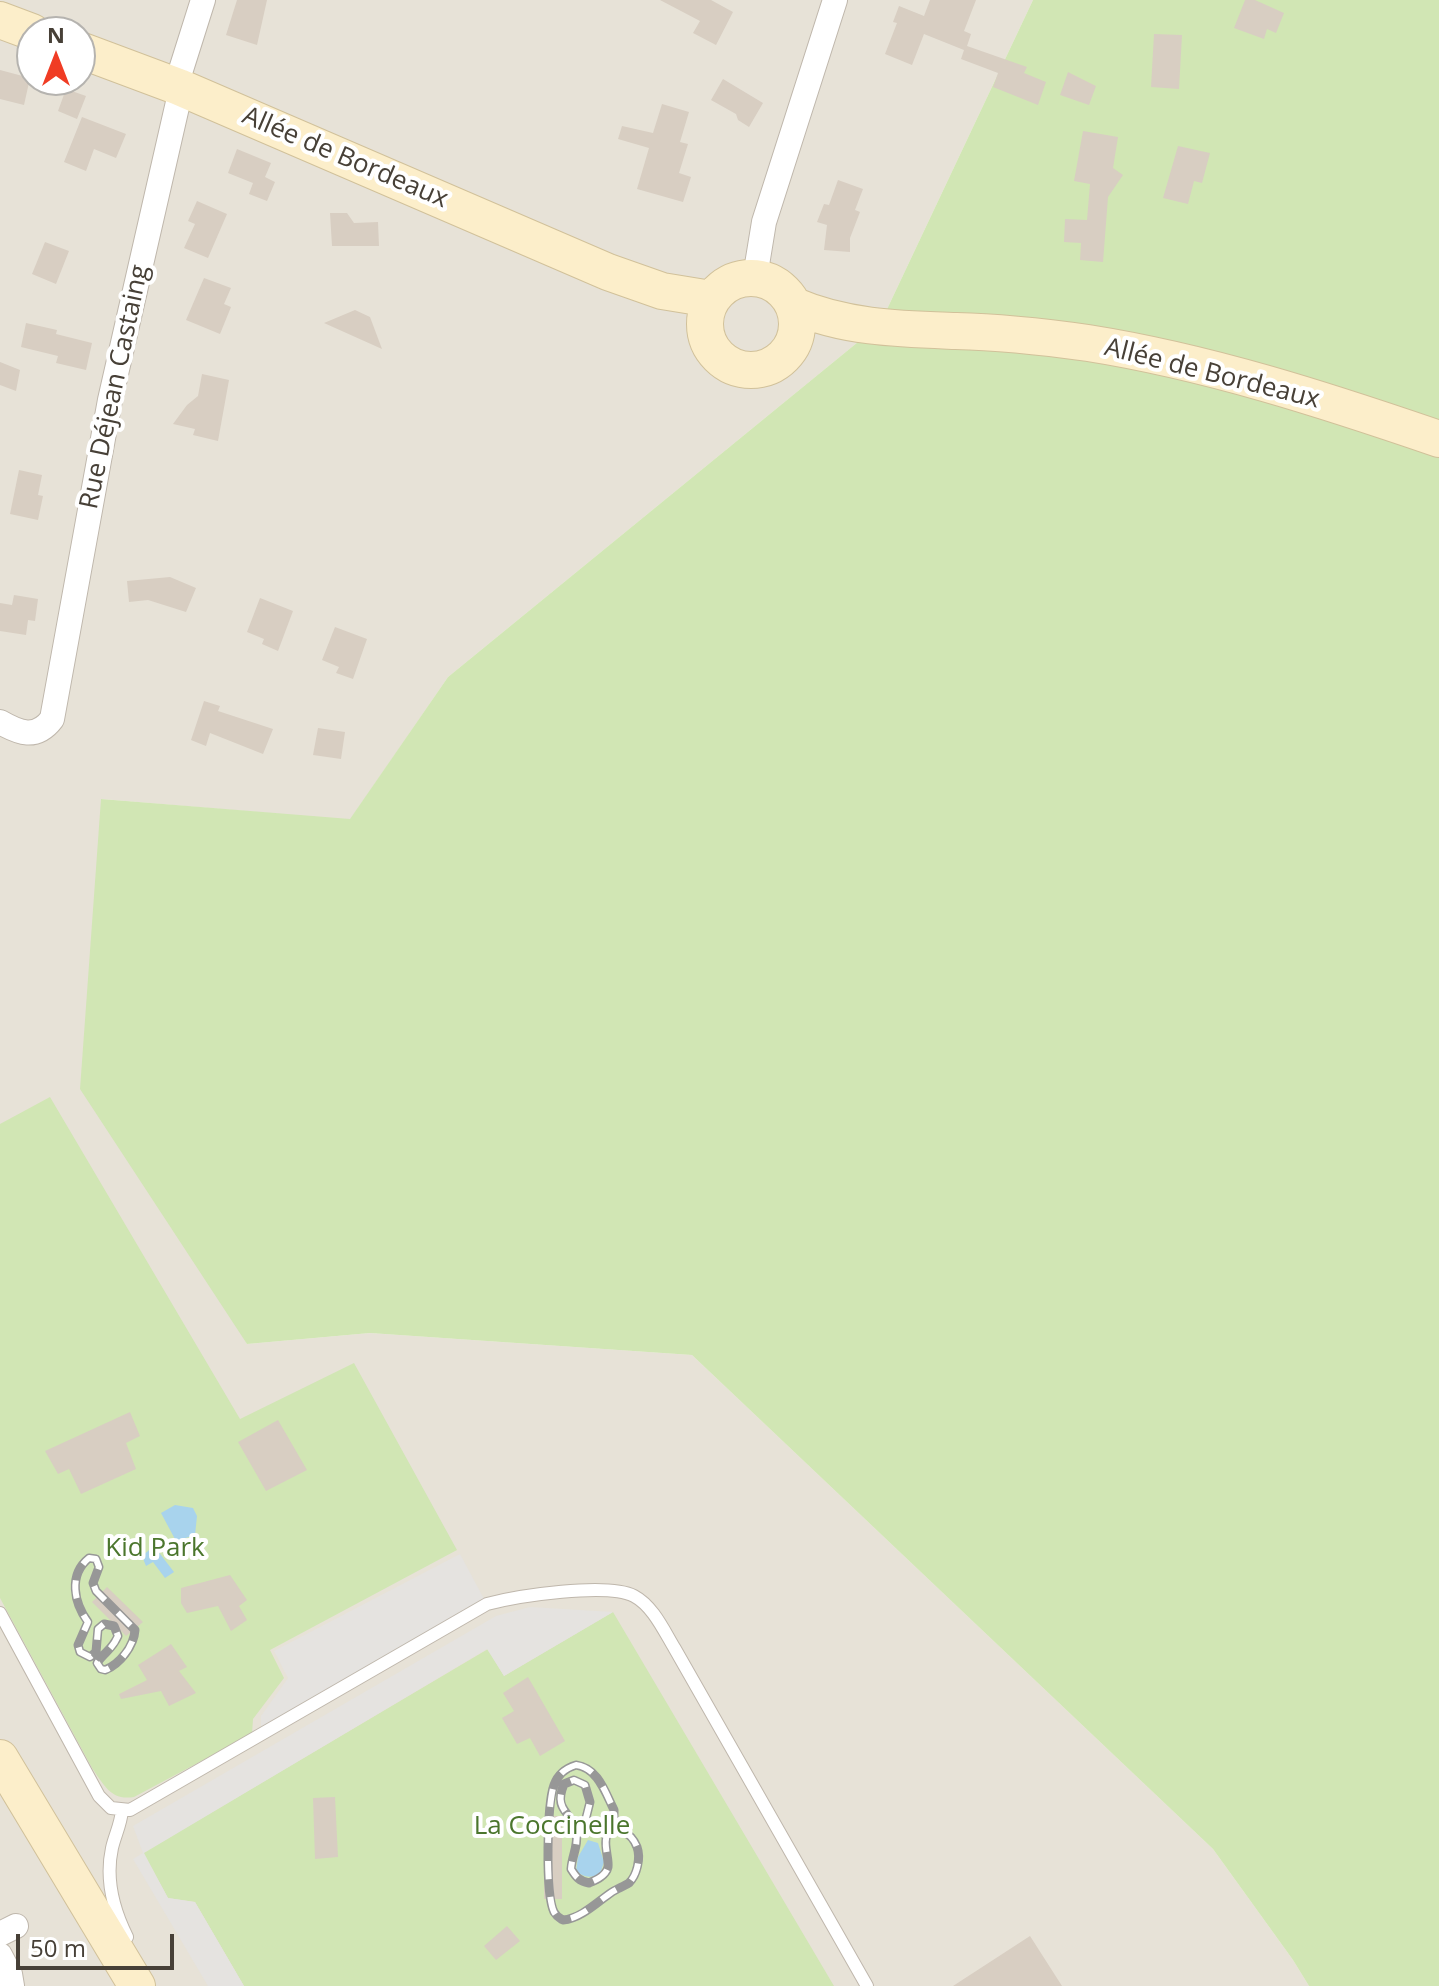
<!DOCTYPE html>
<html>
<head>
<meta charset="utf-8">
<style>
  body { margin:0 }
  #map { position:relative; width:1439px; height:1986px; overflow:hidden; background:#f4f0e9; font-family:"Open Sans",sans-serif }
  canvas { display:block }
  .north { position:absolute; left:16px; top:16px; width:80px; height:80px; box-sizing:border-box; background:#fff; border:2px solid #b5b3af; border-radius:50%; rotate:0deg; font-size:22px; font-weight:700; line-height:32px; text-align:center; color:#474037 }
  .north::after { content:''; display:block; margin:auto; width:28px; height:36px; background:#f03c24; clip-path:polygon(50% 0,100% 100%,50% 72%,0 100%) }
  .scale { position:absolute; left:16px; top:1934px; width:158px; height:36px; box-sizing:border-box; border:4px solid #474037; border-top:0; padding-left:10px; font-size:24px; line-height:28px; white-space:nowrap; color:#474037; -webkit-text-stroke:6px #fff; paint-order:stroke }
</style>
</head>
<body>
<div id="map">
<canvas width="1439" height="1986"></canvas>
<div class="north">N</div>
<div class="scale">50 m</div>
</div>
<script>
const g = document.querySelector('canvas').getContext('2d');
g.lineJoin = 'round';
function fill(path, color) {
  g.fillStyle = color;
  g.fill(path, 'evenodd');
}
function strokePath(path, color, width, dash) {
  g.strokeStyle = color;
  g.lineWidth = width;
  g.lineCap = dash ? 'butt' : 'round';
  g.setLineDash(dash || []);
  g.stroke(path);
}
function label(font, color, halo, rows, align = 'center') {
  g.font = font + ' "Open Sans",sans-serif';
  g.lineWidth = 8;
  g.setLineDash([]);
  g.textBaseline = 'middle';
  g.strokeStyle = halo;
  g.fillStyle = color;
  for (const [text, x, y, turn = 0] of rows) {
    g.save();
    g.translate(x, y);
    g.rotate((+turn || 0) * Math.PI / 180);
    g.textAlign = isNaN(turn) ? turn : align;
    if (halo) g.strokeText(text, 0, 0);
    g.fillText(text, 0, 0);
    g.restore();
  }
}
fill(new Path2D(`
  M 0,0 L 1033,0 L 880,324 L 448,677 L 350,820 L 102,799 L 247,1344 L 370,1333 L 692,1355 L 1213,1849 L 1293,1960 L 1309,1986 L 0,1986 ZM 32,32 L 80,32 L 80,80 L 32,80 Z`), '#e7e2d7');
fill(new Path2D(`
  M 1033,0 L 1439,0 L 1439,1986 L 1309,1986 L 1293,1960 L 1213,1849 L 692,1355 L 370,1333 L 247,1344 L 80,1089 L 101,799 L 350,819 L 448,677 L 880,324 Z
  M 50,1097 L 240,1419 L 354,1363 L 457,1550 L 270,1650 L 284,1678 L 253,1719 L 252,1734 L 134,1797 C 111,1801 104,1785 92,1768 L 0,1598 L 0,1124 Z
  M 613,1612 L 834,1986 L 244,1986 L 195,1902 L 168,1898 L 143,1853 L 488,1649 L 504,1676 Z`), '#d1e6b4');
fill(new Path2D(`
  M 460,1554 L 484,1599 L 261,1731 L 261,1716 L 288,1678 L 274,1651 Z
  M 530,1607 L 613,1612 L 504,1676 L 487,1649 L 144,1853 L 168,1898 L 195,1902 L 244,1986 L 208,1986 L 133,1859 L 143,1853 L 133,1826 L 496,1616 Z`), '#e5e3e0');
fill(new Path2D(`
  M 175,1505 L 193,1508 L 197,1516 L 195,1535 L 176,1541 L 161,1513 Z
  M 154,1546 L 174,1572 L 165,1578 L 153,1562 L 146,1566 L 142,1556 Z
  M 588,1840 L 598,1843 L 604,1862 L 600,1874 C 591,1878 584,1878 576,1871 L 578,1857 Z`), '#a8d3ed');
fill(new Path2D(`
  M 237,0 L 267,0 L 257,45 L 226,35 Z
  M 660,0 L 711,0 L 733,12 L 716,45 L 693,33 L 700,21 Z
  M 930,0 L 976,0 L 964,31 L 971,34 L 967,46 L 1027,67 L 1024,73 L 1046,82 L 1038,105 L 993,87 L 998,73 L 961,59 L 964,50 L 924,34 L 912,65 L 885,54 L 897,23 L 893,22 L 899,6 L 924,16 Z
  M 1245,0 L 1255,0 L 1284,13 L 1276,33 L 1267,29 L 1264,39 L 1234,28 Z
  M 1154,34 L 1182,35 L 1179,89 L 1151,87 Z
  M 0,70 L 30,78 L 24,105 L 0,99 Z
  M 1068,72 L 1096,86 L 1089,105 L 1060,95 Z
  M 723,79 L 763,103 L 749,127 L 738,120 L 736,114 L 711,100 Z
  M 66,89 L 86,96 L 77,119 L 58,111 Z
  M 662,104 L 689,112 L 680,142 L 688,144 L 679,173 L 691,177 L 683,202 L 637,189 L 649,148 L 618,139 L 622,126 L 653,133 Z
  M 82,117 L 126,134 L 116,158 L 94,149 L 86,171 L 64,162 Z
  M 1083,131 L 1118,137 L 1113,168 L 1123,175 L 1108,197 L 1103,262 L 1080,260 L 1081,243 L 1064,242 L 1065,219 L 1087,220 L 1090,184 L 1074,181 Z
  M 1178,146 L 1210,153 L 1202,183 L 1194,181 L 1188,204 L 1163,198 Z
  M 237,149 L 271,163 L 265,177 L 275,182 L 267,201 L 249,194 L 253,183 L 228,173 Z
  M 838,180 L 863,189 L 855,210 L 860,212 L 850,238 L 850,252 L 824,250 L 827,225 L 817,222 L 824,204 L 829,205 Z
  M 197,201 L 227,214 L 208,258 L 184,248 L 195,224 L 188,221 Z
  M 330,213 L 347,213 L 354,223 L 378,222 L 379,246 L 332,246 Z
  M 45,242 L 69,251 L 56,284 L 32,274 Z
  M 204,278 L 231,288 L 224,304 L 231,307 L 220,334 L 186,320 Z
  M 355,310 L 370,317 L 382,349 L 324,323 Z
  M 26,323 L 57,330 L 56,334 L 92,343 L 86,370 L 56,363 L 58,356 L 21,347 Z
  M 0,362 L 20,370 L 16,391 L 0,385 Z
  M 202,374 L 229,380 L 218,441 L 193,435 L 195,429 L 173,424 L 187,405 L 198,396 Z
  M 19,470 L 42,475 L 38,495 L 43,496 L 38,520 L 10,514 Z
  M 170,577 L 196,588 L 186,612 L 148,600 L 129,602 L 127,581 Z
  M 14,595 L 38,599 L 35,621 L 28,620 L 26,635 L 0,631 L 0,603 L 12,605 Z
  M 260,598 L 293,611 L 278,651 L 262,644 L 264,639 L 247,632 Z
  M 335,627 L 367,639 L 353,679 L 336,673 L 339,667 L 322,660 Z
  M 204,701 L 220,706 L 218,711 L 273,729 L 263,754 L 210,733 L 206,746 L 191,740 Z
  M 318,728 L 345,732 L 341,759 L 313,755 Z
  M 130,1412 L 140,1436 L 126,1443 L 136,1469 L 81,1494 L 69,1469 L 58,1474 L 45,1451 Z
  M 278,1420 L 307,1470 L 266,1491 L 238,1442 Z
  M 230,1575 L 247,1600 L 239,1606 L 247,1620 L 231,1631 L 218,1606 L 187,1613 L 181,1603 L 181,1588 Z
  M 107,1587 L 143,1622 L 126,1636 L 92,1602 Z
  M 171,1644 L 187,1667 L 179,1671 L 196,1693 L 169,1706 L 161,1691 L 121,1699 L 119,1694 L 147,1680 L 138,1665 Z
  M 528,1677 L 565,1741 L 540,1756 L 530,1738 L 517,1744 L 502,1718 L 514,1711 L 503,1693 Z
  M 335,1797 L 338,1857 L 315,1859 L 313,1798 Z
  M 545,1816 L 562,1816 L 562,1899 L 544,1899 Z
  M 507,1926 L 520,1941 L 496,1960 L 484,1946 Z
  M 1030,1936 L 1062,1986 L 953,1986 Z`), '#d8cec2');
const lane = new Path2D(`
  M 0,1613 L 99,1796 L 111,1808 L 130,1810 L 487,1604 C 517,1596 607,1582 634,1596 C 653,1606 664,1631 675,1649 L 867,1986
  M 122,1810 C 121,1824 115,1835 112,1848 C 105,1880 113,1909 127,1937`);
const street = new Path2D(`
  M 755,277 L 764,222 L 835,0
  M 0,722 C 19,733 36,740 52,719 L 110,400 L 179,98 L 179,76 L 203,0
  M 0,1934 L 16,1926
  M 0,1955 L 10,1974 L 12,1986`);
const secondary = new Path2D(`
  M 0,20 L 32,32
  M 80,50 L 179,87 L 608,272 L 662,291 L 711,299
  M705 324a46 46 0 1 1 92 0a46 46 0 1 1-92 0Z
  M 795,306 C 845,328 902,329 956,331 C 1000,332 1045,337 1088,343 C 1208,362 1325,400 1439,439
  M 0,1758 L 137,1986`);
strokePath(lane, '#bfb7ac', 14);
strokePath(street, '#bfb7ac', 26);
strokePath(secondary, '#d1c19a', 38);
strokePath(lane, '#fff', 12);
strokePath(street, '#fff', 24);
strokePath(secondary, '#fceeca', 36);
const rail = new Path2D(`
  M 89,1558 L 96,1559 L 99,1567 L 93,1583 L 96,1591 L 135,1630 C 134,1646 120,1664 105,1670 L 101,1669 L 97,1663 C 104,1652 112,1650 118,1636 L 114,1626 L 104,1624 L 98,1629 L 96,1652 L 90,1657 L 80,1652 L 78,1645 L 88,1622 C 74,1603 68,1575 89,1558 Z
  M 576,1765 C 598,1768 605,1792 614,1810 L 614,1824 L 607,1830 L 591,1828 L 586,1818 L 590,1802 L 585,1785 L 574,1780 L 564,1784 C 553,1811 571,1810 576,1831 C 579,1845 572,1855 571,1869 C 576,1877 579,1881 589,1883 C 596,1880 606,1876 608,1867 C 610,1856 594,1823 625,1833 C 631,1835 635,1842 637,1847 C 641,1858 637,1875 629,1883 C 624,1886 617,1889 612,1892 C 597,1902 582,1918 563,1920 C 558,1917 557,1917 554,1912 C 545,1894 547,1804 554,1785 C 558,1774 566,1768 576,1765 Z`);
strokePath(rail, '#979797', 9);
strokePath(rail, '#fff', 6, [18]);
label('26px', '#474037', '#fff', [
  ["Allée de Bordeaux",345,158,23],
  ["Allée de Bordeaux",1212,374,14],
  ["Rue Déjean Castaing",115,387,-78]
]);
label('26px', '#4b762d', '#fff', [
  ["Kid Park",155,1549],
  ["La Coccinelle",552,1827]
]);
</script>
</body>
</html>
